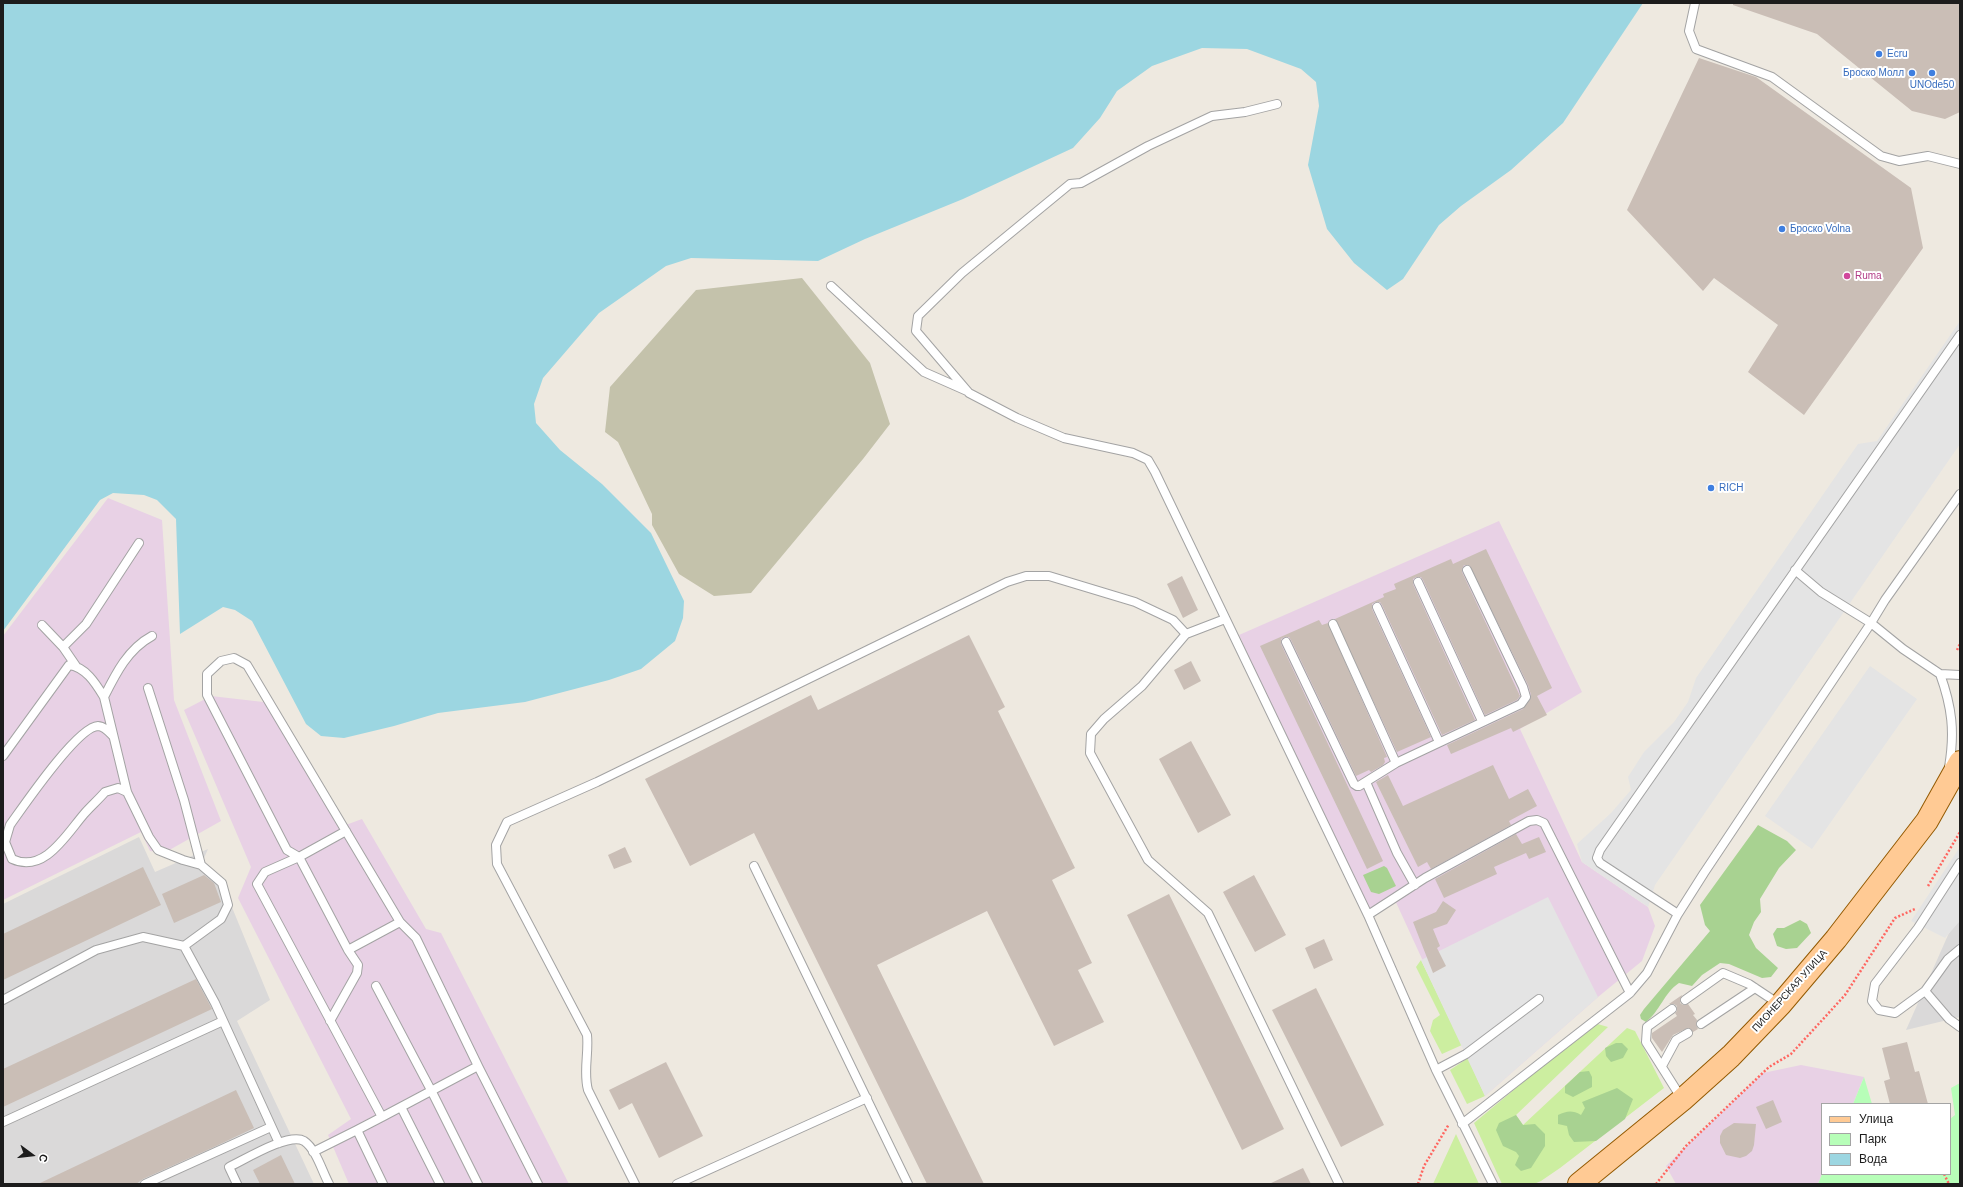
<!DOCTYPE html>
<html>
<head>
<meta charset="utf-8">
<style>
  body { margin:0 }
  #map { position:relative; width:1963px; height:1187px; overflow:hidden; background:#eee9e0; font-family:Helvetica,sans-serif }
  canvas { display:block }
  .frame { position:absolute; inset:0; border:4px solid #1c1c1c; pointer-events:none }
  .legend { position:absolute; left:1821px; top:1103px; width:130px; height:72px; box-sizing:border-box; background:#fff; border:1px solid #a4a4a4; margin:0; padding:5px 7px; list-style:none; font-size:12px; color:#1c1c1c }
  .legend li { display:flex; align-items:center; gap:8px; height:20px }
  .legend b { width:20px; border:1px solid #a4a4a4 }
  .north { position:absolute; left:12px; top:1135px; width:40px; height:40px; -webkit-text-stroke:3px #fff; paint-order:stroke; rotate:105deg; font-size:11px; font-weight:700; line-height:16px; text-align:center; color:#1c1c1c }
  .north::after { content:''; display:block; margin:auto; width:14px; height:18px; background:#1c1c1c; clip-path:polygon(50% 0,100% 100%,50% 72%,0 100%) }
</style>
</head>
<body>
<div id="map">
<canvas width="1963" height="1187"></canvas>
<div class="frame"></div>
<ul class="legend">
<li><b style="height:5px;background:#ffca94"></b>Улица</li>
<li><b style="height:11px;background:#b7feb8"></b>Парк</li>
<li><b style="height:11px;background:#9cd6e1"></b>Вода</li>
</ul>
<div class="north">С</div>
</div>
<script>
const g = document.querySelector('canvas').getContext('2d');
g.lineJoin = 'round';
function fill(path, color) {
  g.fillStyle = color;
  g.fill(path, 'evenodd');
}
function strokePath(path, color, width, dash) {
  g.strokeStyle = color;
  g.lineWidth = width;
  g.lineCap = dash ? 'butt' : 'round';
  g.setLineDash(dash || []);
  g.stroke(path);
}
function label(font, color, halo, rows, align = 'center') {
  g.font = font + ' Helvetica,sans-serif';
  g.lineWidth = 4;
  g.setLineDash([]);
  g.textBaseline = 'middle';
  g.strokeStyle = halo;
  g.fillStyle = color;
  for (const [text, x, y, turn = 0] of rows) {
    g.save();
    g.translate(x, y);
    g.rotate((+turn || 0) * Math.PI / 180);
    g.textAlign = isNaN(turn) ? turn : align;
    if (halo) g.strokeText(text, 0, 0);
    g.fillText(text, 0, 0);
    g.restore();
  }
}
fill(new Path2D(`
  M 139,837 L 155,872 L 208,849 L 201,865 L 222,883 L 270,1000 L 237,1021 L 314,1184 L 3,1184 L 3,904 Z
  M 1960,908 L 1960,1017 L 1906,1030 Z`), '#dad9d9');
fill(new Path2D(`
  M 108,498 L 162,520 L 174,700 L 221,821 L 164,853 L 150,851 L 141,832 L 3,900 L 3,636 Z
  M 1499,521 L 1582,692 L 1520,729 L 1582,862 L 1648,907 L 1655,926 L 1642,961 L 1598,997 L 1485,1096 L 1394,898 L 1365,911 L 1239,635 Z
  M 211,696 L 272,703 L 343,826 L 362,819 L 426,929 L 441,933 L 569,1184 L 349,1184 L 328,1135 L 351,1119 L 238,898 L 251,867 L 184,710 Z
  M 1801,1065 L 1864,1077 L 1853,1104 L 1822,1104 L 1822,1174 L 1818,1184 L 1676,1184 L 1666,1166 L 1763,1073 Z`), '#e8d1e5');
fill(new Path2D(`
  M 802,278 L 870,363 L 890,424 L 863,459 L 751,593 L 714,596 L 679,574 L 652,525 L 652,514 L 618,442 L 605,432 L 610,387 L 696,290 Z`), '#c4c2ab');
fill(new Path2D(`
  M 1421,960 L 1462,1045 L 1442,1054 L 1430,1031 L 1433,1020 L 1440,1015 L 1416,967 Z
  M 1594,1023 L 1608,1027 L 1516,1115 L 1523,1125 L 1627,1028 L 1635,1031 L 1664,1088 L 1560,1168 L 1541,1181 L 1534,1184 L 1502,1184 L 1474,1123 Z
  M 1468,1058 L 1485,1096 L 1467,1104 L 1450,1070 Z
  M 1456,1134 L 1479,1184 L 1433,1184 Z`), '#cceea0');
fill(new Path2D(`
  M 1758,825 L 1787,841 L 1796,850 L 1779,868 L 1760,899 L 1761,912 L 1754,922 L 1749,935 L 1756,948 L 1778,968 L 1771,977 L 1762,978 L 1729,964 L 1720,963 L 1702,975 L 1692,986 L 1679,983 C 1664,993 1660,1011 1646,1022 L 1641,1019 L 1640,1015 L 1644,1009 L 1710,931 L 1705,925 L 1700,905 Z
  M 1384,866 L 1387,868 L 1396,886 L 1379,894 L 1371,892 L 1363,875 Z
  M 1800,920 L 1807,924 L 1811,933 L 1797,948 L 1786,949 L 1777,946 L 1773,934 L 1777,928 L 1784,928 Z
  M 1616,1043 L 1622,1043 L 1628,1049 L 1623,1058 L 1611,1062 L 1606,1056 L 1605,1048 Z
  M 1589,1071 L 1592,1077 L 1592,1087 L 1573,1097 L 1565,1093 L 1565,1086 L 1580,1072 Z
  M 1617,1088 L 1633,1099 L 1625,1119 L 1596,1141 L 1574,1142 L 1569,1135 L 1567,1126 L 1558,1124 L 1558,1115 C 1567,1111 1572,1110 1581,1115 L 1585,1108 L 1582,1102 Z
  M 1516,1115 L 1523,1125 L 1535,1124 L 1545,1134 L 1545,1146 L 1531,1168 L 1521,1171 L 1515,1165 L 1519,1156 L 1516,1152 L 1503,1146 L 1496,1130 L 1499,1123 Z`), '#a8d291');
fill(new Path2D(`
  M 1864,1077 L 1872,1104 L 1853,1104 Z
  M 1960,1083 L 1960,1184 L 1818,1184 L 1822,1174 L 1950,1174 L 1950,1119 L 1955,1115 L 1951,1088 Z`), '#b7feb8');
fill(new Path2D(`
  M 1960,321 L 1960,444 L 1655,885 L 1648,907 L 1582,862 L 1577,844 L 1611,813 L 1631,790 L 1628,777 L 1644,752 L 1674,722 L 1688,702 L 1696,678 L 1858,444 L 1877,441 Z
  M 1870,666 L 1917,699 L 1812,849 L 1765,816 Z
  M 1960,847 L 1960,921 L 1945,938 L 1911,921 Z
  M 1548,897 L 1598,997 L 1485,1096 L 1421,960 Z`), '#e4e4e4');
fill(new Path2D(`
  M 3,3 L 1643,3 L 1563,123 L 1511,170 L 1461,206 L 1439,225 L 1403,279 L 1387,290 L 1354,263 L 1327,229 L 1308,165 L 1319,106 L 1316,82 L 1301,69 L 1247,49 L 1202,48 L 1152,66 L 1117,91 L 1100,118 L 1073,148 L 963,199 L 865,239 L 818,261 L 691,258 L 666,266 L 599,313 L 543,378 L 534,404 L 536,423 L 560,450 L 602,484 L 651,533 L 684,601 L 683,618 L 675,641 L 641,669 L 609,680 L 525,702 L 438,713 L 394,726 L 344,738 L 321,736 L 306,724 L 252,621 L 235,610 L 223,607 L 180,634 L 176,519 L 157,500 L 144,495 L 113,493 L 100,500 L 3,631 Z`), '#9cd6e1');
fill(new Path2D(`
  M 1733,3 L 1960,3 L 1960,112 L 1945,119 L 1912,111 L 1817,34 L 1733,5 Z
  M 1699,58 L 1756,77 L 1911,188 L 1923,248 L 1804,415 L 1748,372 L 1778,325 L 1714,278 L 1703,291 L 1627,210 Z
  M 1486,549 L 1552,688 L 1537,696 L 1547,715 L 1513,732 L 1511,728 L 1451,754 L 1447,745 L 1523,709 L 1530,700 L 1531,695 L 1528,685 L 1470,566 L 1464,565 L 1462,569 L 1462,572 L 1520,696 L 1517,700 L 1485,715 L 1423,580 L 1421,577 L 1416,577 L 1413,579 L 1413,584 L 1475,720 L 1442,735 L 1382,605 L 1380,602 L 1375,602 L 1372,604 L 1372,609 L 1431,737 L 1397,752 L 1335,619 L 1384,597 L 1383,594 L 1396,589 L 1394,584 L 1451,559 L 1453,564 Z
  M 1182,576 L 1198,610 L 1183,618 L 1167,584 Z
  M 1319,620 L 1322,625 L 1328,623 L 1387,757 L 1384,758 L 1385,762 L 1383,765 L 1371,772 L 1369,770 L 1356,776 L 1291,640 L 1289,637 L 1284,637 L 1281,639 L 1281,644 L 1383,861 L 1367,869 L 1260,646 Z
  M 969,635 L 1005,707 L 998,711 L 1075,868 L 1052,880 L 1092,963 L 1078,970 L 1104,1022 L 1054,1046 L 987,911 L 877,965 L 984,1184 L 927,1184 L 754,833 L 690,866 L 645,779 L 811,695 L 818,710 Z
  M 1191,661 L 1201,681 L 1184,690 L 1174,670 Z
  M 1191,741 L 1231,815 L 1198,833 L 1159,759 Z
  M 1493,765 L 1509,799 L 1528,789 L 1537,806 L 1509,821 L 1511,825 L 1431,869 L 1427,862 L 1418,867 L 1376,782 L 1388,775 L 1403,806 Z
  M 1516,834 L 1522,844 L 1539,837 L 1546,852 L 1529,859 L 1526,853 L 1494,867 L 1497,874 L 1444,898 L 1435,879 Z
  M 625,847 L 632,862 L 614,869 L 608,855 Z
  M 143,867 L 161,905 L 3,980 L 3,934 Z
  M 204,875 L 214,883 L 221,902 L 174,923 L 162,894 Z
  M 1254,875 L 1286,935 L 1255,952 L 1223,892 Z
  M 1169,894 L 1284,1129 L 1242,1150 L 1127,915 Z
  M 1443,901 L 1456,910 L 1447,924 L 1433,929 L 1440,946 L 1437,948 L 1446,966 L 1433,973 L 1413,922 L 1436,912 Z
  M 1324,939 L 1333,960 L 1314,969 L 1305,948 Z
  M 196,979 L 212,1009 L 3,1107 L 3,1069 Z
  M 1316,988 L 1384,1125 L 1341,1147 L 1272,1010 Z
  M 1682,995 L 1680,1003 L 1683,1005 L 1688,1004 L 1695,1014 L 1693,1015 L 1697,1020 L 1696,1025 L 1698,1029 L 1693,1032 L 1688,1028 L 1673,1035 L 1662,1052 L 1652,1038 L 1652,1033 L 1677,1016 L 1675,1013 L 1677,1011 L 1677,1006 L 1674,1004 L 1669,1004 Z
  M 1907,1042 L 1915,1072 L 1919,1071 L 1928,1104 L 1890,1104 L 1884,1081 L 1890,1079 L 1882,1048 Z
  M 666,1062 L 703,1136 L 659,1158 L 632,1103 L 619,1110 L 609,1090 Z
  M 236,1090 L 254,1128 L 214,1147 L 143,1179 L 136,1184 L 38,1184 Z
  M 1773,1100 L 1782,1122 L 1766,1129 L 1756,1107 Z
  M 1734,1123 L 1756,1124 L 1754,1145 L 1752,1151 L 1746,1156 L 1740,1158 L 1726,1155 L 1720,1143 L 1720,1136 L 1723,1130 Z
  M 281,1155 L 295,1184 L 260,1184 L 253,1170 Z
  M 1303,1168 L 1311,1184 L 1269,1184 Z`), '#cabeb6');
const service = new Path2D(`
  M 1695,3 L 1689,31 L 1696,49 L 1772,77 L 1881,156 L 1899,161 L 1928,156 L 1960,164
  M 1277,104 L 1245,112 L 1212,116 L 1148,146 L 1081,183 L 1070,184 L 962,273 L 918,316 L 916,331 L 969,393 L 1017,418 L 1064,438 L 1133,453 L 1148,460 L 1155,472 L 1368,915 L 1436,1070 L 1493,1184
  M 831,286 L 924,372 L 967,391
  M 1960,494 L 1885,600 L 1871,623 L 1903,649 L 1940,674 L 1960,675
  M 1418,582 L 1482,721
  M 1377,607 L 1439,742
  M 1225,619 L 1186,634 L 1142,686 L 1104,719 L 1091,734 L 1090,753 L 1148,860 L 1208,913 L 1339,1184
  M 1333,624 L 1396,763
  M 42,625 L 63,647
  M 1286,642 L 1354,784 L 1357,786 L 1359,786 L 1396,763 L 1521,704 L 1526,697 L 1523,687 L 1467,570
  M 76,666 L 63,647 L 86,624 L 139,543
  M 1940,674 C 1952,707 1955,732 1949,767
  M 148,688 L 184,800 L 201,865
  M 104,697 C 116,673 128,649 152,636
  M 113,736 C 109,732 104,726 98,726 C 77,727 23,807 10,825 L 5,842 L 12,859 C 44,874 66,835 84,814 C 90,807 98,800 105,792 L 118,788 L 127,792
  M 3,756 L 69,665 C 86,667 96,684 104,697 L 127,792 L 149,837 L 158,850 L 183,860 L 201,865 L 222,883 L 228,905 L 221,919 L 184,946
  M 1366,782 L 1397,853 L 1415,885
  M 346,831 L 299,857 L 265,872 L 257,884 L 382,1117 L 357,1130
  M 1960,863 L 1918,928 L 1875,984 L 1872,1001 L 1879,1010 L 1895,1013 L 1925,991 L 1948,959 L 1960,949
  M 754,866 L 908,1184
  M 1678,914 L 1600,863 L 1597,858 L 1600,850 L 1960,335
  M 1368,915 L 1425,878 L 1529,821 L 1537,820 L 1544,823 L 1630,993
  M 348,950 L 400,922
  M 376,986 L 432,1092 L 478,1184
  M 1925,991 L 1949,1019 L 1960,1027
  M 3,1000 L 96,950 L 143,937 L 184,946 L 215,1003 L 279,1143
  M 1685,1000 L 1723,973 L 1749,984 L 1779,1004
  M 1672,1009 L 1647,1027 L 1646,1042 L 1682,1099
  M 330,1021 L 357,973 L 358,965 L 348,950 L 299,857 L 287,850 L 207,695 L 207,674 L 221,661 L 234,658 L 247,665 L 400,922 L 416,938 L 478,1066 L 382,1117
  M 1701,1024 L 1755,988
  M 478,1066 L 538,1184
  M 1662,1066 L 1676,1040 L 1688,1033
  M 1436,1070 L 1466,1054 L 1539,999
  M 401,1107 L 440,1184
  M 3,1122 L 223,1021
  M 1462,1124 L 1630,993 L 1647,973 L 1678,914 L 1704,873 L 1871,623 L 1821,592 L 1795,570
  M 313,1152 L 357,1130 L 383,1184
  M 145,1184 L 271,1127
  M 237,1184 L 229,1167 C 244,1160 289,1132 304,1141 C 316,1149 322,1171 329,1184
  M 635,1184 L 588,1090 C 583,1072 589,1053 587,1035 L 497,864 L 496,845 L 507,822 L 597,782 L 1007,582 L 1026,576 L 1049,576 L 1135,602 L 1173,620 L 1186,634
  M 677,1184 L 867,1098`);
const primary = new Path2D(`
  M 1579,1184 L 1682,1100 L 1731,1056 L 1780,1005 L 1836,939 L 1927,821 L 1960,762`);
strokePath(service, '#a3a3a3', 10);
strokePath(primary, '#935900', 24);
strokePath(new Path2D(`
  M 1957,650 L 1960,644
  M 1928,886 L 1960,832
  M 1944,1174 L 1949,1184
  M 1418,1184 L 1424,1166 L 1449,1124
  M 1656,1184 L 1686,1146 L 1769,1067 L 1791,1054 L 1825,1017 L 1845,995 L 1895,918 L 1915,909`), '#ff6660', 2.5, [2, 2]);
strokePath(service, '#fff', 8);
strokePath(primary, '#ffca94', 22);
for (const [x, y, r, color] of [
  [1879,54,4,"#3f7fe0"],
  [1912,73,4,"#3f7fe0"],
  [1932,73,4,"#3f7fe0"],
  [1782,229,4,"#3f7fe0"],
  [1847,276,4,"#d1479c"],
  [1711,488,4,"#3f7fe0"]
]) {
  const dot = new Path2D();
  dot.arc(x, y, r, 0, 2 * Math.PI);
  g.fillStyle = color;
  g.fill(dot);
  strokePath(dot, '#fff', 1.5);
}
label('10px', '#366cbe', '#fff', [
  ["Ecru",1887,54],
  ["Броско Молл",1904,73,"right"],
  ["UNOde50",1932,85,"center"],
  ["Броско Volna",1790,229],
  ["RICH",1719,488]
], 'left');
label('10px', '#b23c85', '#fff', [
  ["Ruma",1855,276]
], 'left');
label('10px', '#1c1c1c', '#fff', [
  ["ПИОНЕРСКАЯ УЛИЦА",1790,991,-48]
]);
</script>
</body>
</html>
